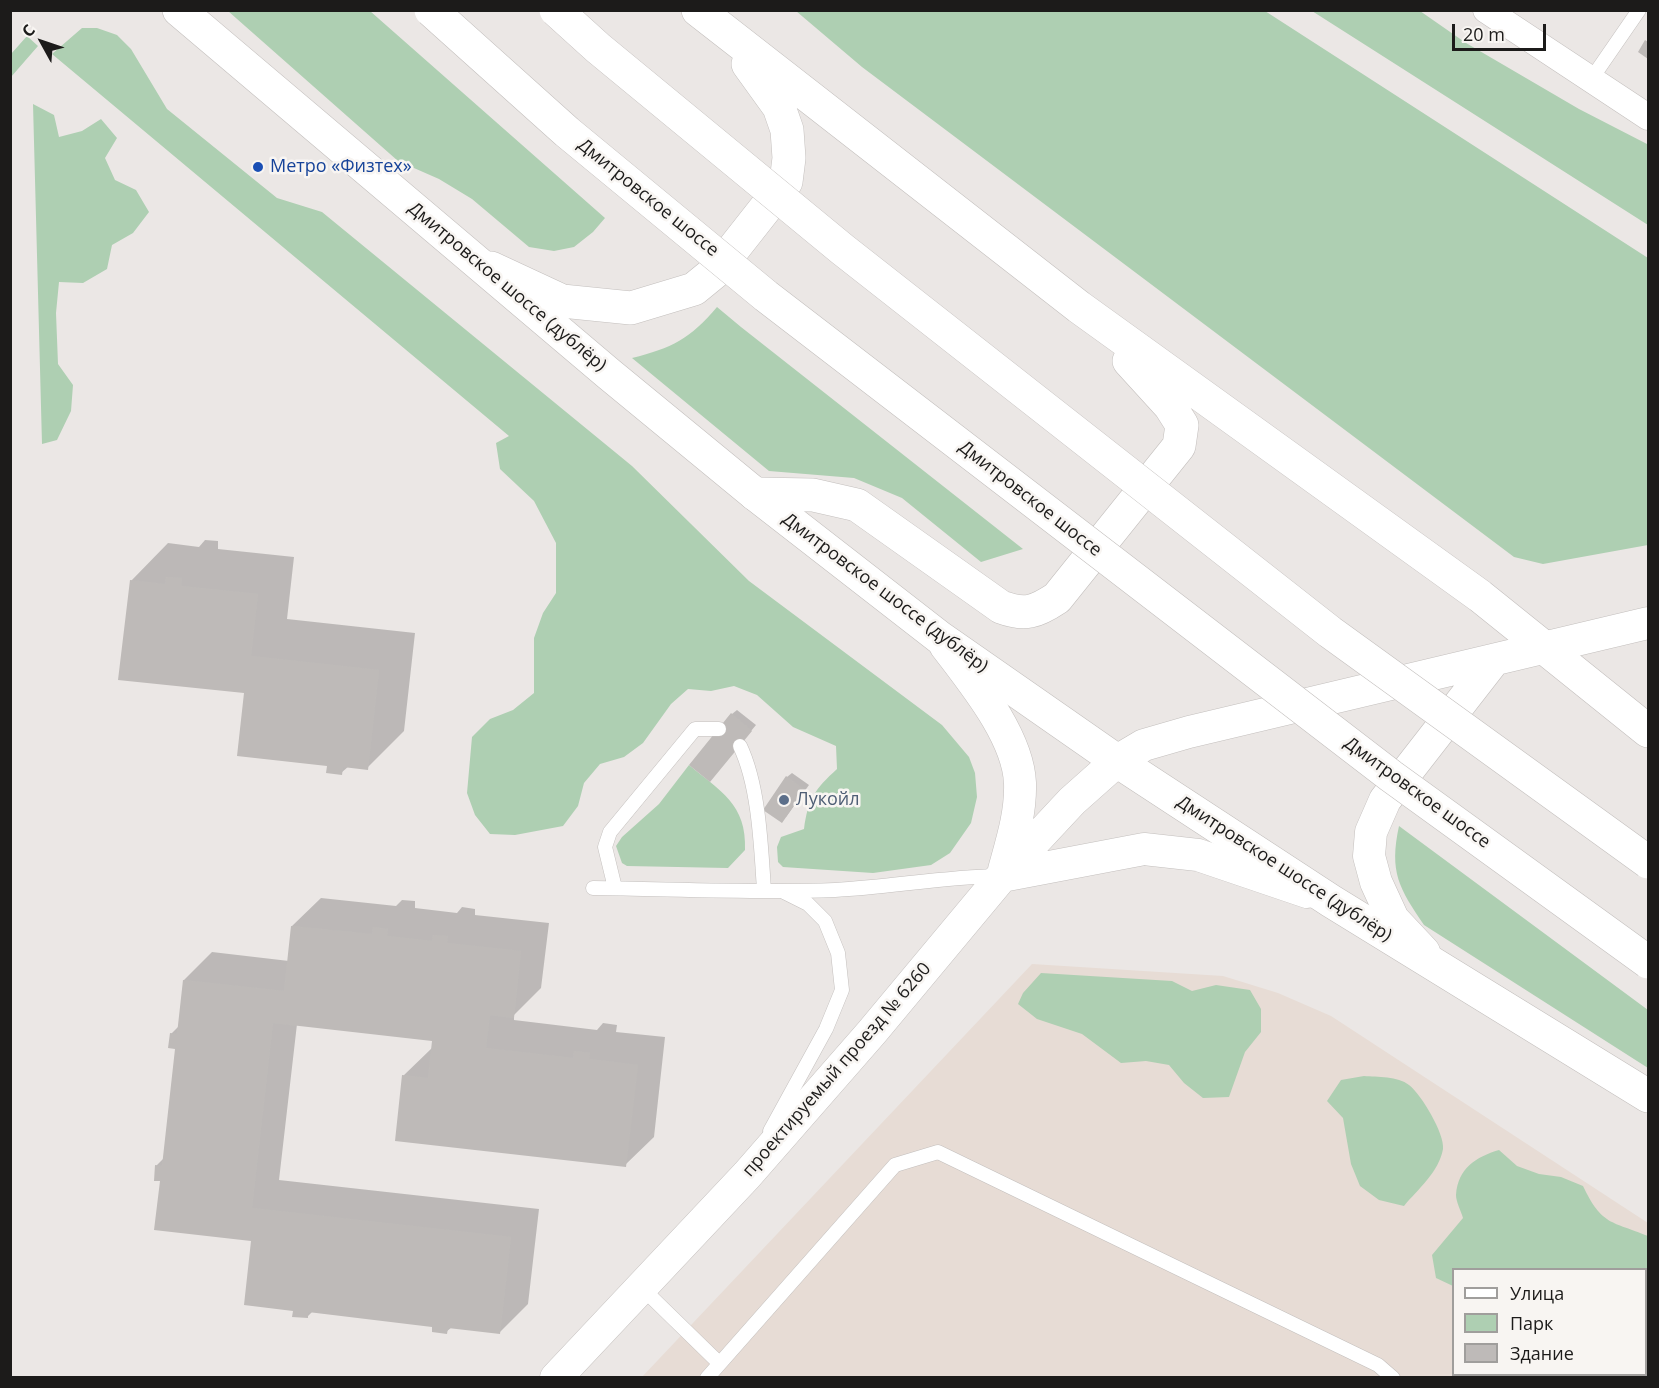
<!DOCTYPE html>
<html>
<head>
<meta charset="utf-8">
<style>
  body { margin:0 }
  #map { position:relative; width:1659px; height:1388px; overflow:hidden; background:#ebe7e5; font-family:"Open Sans",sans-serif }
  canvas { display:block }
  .frame { position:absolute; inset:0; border:12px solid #1c1b1a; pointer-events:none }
  .legend { position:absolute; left:1452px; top:1268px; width:195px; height:108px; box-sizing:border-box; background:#f8f5f2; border:2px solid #a09e9c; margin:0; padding:8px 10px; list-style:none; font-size:18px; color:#1c1b1a }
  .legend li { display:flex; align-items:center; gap:12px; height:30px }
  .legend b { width:30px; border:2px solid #a09e9c }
  .north { position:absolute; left:12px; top:12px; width:60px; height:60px; -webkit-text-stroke:4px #f8f5f2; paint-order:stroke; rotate:310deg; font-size:16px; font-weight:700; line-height:24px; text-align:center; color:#1c1b1a }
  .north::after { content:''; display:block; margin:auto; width:21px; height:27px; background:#1c1b1a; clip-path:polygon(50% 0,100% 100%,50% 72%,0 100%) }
  .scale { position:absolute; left:1452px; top:24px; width:94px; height:27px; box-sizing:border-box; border:3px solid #1c1b1a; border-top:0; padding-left:8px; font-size:18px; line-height:21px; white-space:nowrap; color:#1c1b1a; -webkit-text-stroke:4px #f8f5f2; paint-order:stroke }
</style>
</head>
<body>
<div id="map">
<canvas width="1659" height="1388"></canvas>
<div class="frame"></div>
<ul class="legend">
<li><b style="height:8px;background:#fff"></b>Улица</li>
<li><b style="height:16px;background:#aecfb2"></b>Парк</li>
<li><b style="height:16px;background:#bebab8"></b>Здание</li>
</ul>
<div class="north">С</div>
<div class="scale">20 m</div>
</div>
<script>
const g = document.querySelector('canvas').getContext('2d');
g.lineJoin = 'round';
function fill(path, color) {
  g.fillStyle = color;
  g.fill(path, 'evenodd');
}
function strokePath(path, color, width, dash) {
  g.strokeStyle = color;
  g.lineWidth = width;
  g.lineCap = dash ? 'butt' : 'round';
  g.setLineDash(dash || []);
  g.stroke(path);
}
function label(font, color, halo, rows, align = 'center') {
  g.font = font + ' "Open Sans",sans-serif';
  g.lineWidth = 5;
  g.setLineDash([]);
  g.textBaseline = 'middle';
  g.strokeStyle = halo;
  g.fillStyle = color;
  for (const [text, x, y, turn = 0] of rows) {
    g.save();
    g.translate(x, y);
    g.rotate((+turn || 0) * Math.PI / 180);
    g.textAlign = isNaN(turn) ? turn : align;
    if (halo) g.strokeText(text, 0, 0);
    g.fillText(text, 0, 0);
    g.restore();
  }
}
fill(new Path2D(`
  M 1032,964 L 1223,976 L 1278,993 L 1331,1016 L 1648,1223 L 1648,1377 L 641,1378 ZM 1454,1270 L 1646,1270 L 1646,1374 L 1454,1374 Z`), '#e7dcd5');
fill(new Path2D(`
  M 228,11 L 370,11 L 605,218 L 593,232 L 574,247 L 554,251 L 529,247 L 472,199 L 439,179 L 398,161 Z
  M 796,11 L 1265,11 L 1648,258 L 1648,545 L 1543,564 L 1514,557 L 862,67 Z
  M 1312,11 L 1420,11 L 1466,43 L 1579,109 L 1647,144 L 1648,225 Z
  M 82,28 L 97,28 L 117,35 L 131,49 L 167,109 L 277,198 L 322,212 L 632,466 L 749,581 L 942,725 L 969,757 L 975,773 L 977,797 L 971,823 L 950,853 L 931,865 L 873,873 L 783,867 L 778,862 L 777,847 L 781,837 L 804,829 C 808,799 815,789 837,769 L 836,746 L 793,727 L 757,695 L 734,686 L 711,691 L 688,689 L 671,704 L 643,743 L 624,757 L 600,764 L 584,783 L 578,806 L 563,826 L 515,835 L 490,834 L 475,815 L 467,793 L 472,737 L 490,719 L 513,710 L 534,693 L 534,638 L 543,613 L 556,593 L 556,543 L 534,501 L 500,469 L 496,443 L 509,436 L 52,54 Z
  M 27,36 L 38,46 L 11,77 L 11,54 Z
  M 33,104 L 54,115 L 59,137 L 82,131 L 101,119 L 117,138 L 105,158 L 115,180 L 136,190 L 149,212 L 133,233 L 112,245 L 107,269 L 83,283 L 59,282 L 56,313 L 58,364 L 73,385 L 71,411 L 57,440 L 42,444 Z
  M 717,307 L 741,327 L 1023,549 L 981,562 L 902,498 L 854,478 L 769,471 L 632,358 C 672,348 690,339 717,307 Z
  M 689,765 C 720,791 747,804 745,850 L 728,868 L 627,866 L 622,863 L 616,846 L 622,837 L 659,804 Z
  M 1399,826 L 1648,1010 L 1648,1068 L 1424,925 C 1399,888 1389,872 1399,826 Z
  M 1041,973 L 1172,981 L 1192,991 L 1216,985 L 1250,990 L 1261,1009 L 1261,1032 L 1245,1052 L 1229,1097 L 1203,1098 L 1184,1083 L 1169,1065 L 1146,1061 L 1121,1063 L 1082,1034 L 1037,1019 L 1018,1004 L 1023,993 Z
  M 1364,1076 C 1377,1077 1398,1076 1409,1085 C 1421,1094 1445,1134 1443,1149 C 1439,1172 1418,1189 1404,1206 L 1379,1200 L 1360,1186 L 1351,1164 L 1343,1118 L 1327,1101 L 1341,1080 Z
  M 1499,1150 L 1517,1166 L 1539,1174 L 1561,1177 L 1583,1186 C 1602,1226 1612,1221 1648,1236 L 1648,1268 L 1454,1270 L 1453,1286 L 1436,1278 L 1432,1255 L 1463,1218 C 1461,1211 1456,1202 1456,1195 C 1458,1168 1476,1157 1499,1150 Z`), '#aecfb2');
fill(new Path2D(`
  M 205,540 L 218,541 L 218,549 L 294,557 L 287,619 L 415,633 L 404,731 L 367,768 L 349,766 L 341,773 L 329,764 L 246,692 L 131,581 L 168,543 L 199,547 Z
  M 737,710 L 756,725 L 714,776 L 732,714 Z
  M 792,773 L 809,785 L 786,817 L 787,777 Z
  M 321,898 L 396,906 L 402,900 L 415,901 L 415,908 L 457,913 L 462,907 L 475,909 L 475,915 L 549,923 L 541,988 L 514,1015 L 514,1020 L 597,1030 L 603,1023 L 617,1025 L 616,1032 L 665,1037 L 654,1137 L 625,1165 L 403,1076 L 432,1048 L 434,1039 L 297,1024 L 279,1180 L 539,1209 L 528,1304 L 500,1332 L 452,1327 L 446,1332 L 434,1325 L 313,1311 L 307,1317 L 295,1309 L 253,1240 L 162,1180 L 156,1166 L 164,1158 L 177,1048 L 171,1034 L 179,1026 L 184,980 L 212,952 L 289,961 L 292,926 Z`), '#0003');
fill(new Path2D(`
  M 1645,40 L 1648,42 L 1648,59 L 1638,52 Z
  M 166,577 L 182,578 L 181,586 L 258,594 L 251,656 L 379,670 L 368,770 L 343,767 L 342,775 L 326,773 L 327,766 L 237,756 L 244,693 L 118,680 L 130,580 L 165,584 Z
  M 731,713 L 752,731 L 710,782 L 689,765 Z
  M 786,776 L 805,790 L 782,823 L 763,810 Z
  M 291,926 L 372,934 L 373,927 L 388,929 L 387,936 L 432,941 L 433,935 L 448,936 L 447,943 L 521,951 L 514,1018 L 490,1015 L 486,1048 L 573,1058 L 574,1051 L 590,1053 L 589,1059 L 638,1065 L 626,1167 L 395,1141 L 402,1075 L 428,1078 L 432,1041 L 273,1023 L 252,1208 L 511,1237 L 500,1334 L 448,1328 L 447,1334 L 432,1332 L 432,1327 L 308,1312 L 308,1318 L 292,1317 L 293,1311 L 244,1305 L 251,1241 L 154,1230 L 160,1181 L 154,1181 L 155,1165 L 162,1166 L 175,1049 L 168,1048 L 170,1033 L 177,1034 L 183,980 L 284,991 Z`), '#bebab8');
const service = new Path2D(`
  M 1590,81 L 1639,10
  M 740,746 C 759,786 761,846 764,890
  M 593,888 C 674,889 755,893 835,890 C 890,887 944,877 998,876
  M 615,888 L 605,847 L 610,832 L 695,729 L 719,729
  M 770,1131 L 826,1029 L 842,990 L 838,953 L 825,921 L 808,904 L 782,891
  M 641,1287 L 719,1363
  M 707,1378 L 895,1165 L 938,1152 L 1378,1365 L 1393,1378`);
const minor = new Path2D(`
  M 1486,10 L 1648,117`);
const tertiary = new Path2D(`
  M 945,645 C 973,682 1018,736 1020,783 C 1021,813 1012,841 1004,870
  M 1002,876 L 1144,849 L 1198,855 L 1307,892
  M 1424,952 L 1393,919 L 1376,882 L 1369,856 L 1371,832 L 1385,800 L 1494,660
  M 556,1378 L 747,1175 L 872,1032 L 1002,876 L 1072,801 L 1117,761 L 1144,745 L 1189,732 L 1648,623`);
const secondary = new Path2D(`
  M 698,10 L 1079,307 L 1480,596 L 1648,731
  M 491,268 L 562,301 L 631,308 L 694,289 L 716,271 L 786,182 L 789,158 L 787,130 L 779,107 L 748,64
  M 755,494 L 813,495 L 857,505 L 1001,607 C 1025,616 1036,612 1057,598 L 1179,446 L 1182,425 L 1170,406 L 1129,361`);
const trunk = new Path2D(`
  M 179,10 L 609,374 L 755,494 L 939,637 L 1117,761 L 1331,901 L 1648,1096`);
strokePath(service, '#c3bfbd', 15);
strokePath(minor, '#c3bfbd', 27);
strokePath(tertiary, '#c3bfbd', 33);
strokePath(secondary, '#c3bfbd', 34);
strokePath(trunk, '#c3bfbd', 34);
strokePath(service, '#fff', 14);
strokePath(minor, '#fff', 26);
strokePath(tertiary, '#fff', 32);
strokePath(secondary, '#fff', 33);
strokePath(trunk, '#fff', 33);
const trunkBridge = new Path2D(`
  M 431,10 L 567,132 L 766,296 L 1391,776 L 1648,962
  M 556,10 L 598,48 L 842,249 L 1330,632 L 1648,862`);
strokePath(trunkBridge, '#c3bfbd', 34, []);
strokePath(trunkBridge, '#fff', 33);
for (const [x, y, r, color] of [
  [258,167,6,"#1a4fb4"],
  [784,800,6,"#5c6f8a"]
]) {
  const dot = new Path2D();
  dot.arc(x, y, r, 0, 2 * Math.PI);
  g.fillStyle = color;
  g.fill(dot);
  strokePath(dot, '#f8f5f2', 2);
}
label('18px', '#164399', '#f8f5f2', [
  ["Метро «Физтех»",270,167]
], 'left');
label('18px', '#1c1b1a', '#f8f5f2', [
  ["Дмитровское шоссе",648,198,39],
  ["Дмитровское шоссе (дублёр)",507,287,40],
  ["Дмитровское шоссе",1030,499,38],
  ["Дмитровское шоссе (дублёр)",885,593,37],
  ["Дмитровское шоссе",1417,793,36],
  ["Дмитровское шоссе (дублёр)",1284,869,33],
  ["проектируемый проезд № 6260",837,1070,-49]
]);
label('18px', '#4e5e75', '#f8f5f2', [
  ["Лукойл",796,800]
], 'left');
</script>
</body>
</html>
